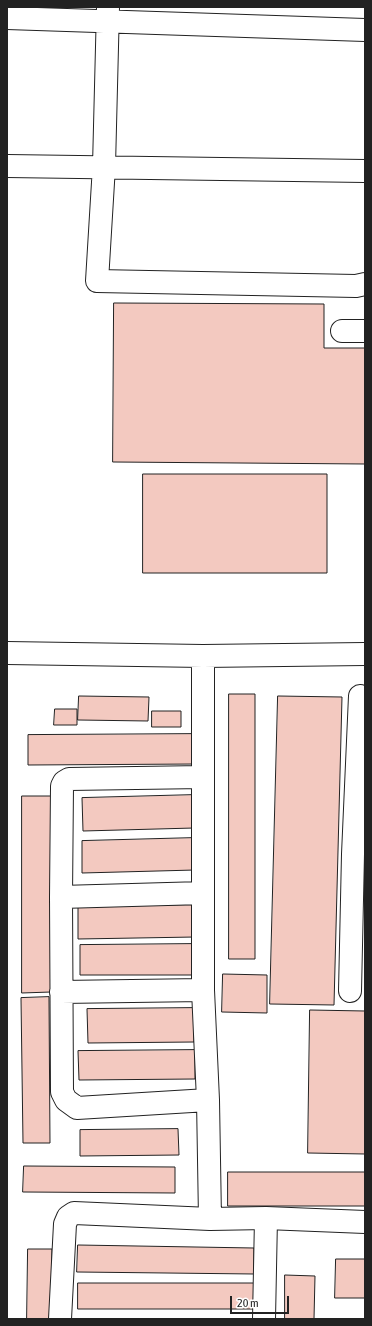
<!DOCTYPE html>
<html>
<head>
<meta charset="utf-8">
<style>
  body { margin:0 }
  #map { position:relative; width:372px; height:1326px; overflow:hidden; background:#fff; font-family:"Asap Condensed",sans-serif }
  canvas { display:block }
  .frame { position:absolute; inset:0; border:8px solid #222; pointer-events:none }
  .scale { position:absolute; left:230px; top:1296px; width:59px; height:18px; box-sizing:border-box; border:2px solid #222; border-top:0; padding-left:5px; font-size:12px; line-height:14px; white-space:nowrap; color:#222; -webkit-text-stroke:3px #fff; paint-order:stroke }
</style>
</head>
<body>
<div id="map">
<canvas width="372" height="1326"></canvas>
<div class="frame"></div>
<div class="scale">20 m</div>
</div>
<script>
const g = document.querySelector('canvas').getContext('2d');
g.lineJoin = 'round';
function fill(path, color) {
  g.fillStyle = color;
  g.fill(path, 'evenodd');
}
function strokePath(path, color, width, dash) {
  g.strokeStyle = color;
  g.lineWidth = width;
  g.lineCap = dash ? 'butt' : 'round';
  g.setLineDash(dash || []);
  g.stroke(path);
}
const building = new Path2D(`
  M 114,303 L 324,304 L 324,348 L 365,348 L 365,464 L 113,462 Z
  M 143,474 L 327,474 L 327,573 L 143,573 Z
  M 229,694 L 255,694 L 255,959 L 229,959 Z
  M 79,696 L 149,697 L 148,721 L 78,720 Z
  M 278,696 L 342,697 L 334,1005 L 270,1004 Z
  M 55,709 L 77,709 L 77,725 L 54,725 Z
  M 152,711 L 181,711 L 181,727 L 152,727 Z
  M 196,734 L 196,764 L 28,765 L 28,735 Z
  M 194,795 L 194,828 L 83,831 L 82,798 Z
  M 22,796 L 51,796 L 51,992 L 22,993 Z
  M 194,838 L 195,870 L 82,873 L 82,841 Z
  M 194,905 L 195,937 L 78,939 L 78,906 Z
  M 192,944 L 192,975 L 80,975 L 80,945 Z
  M 223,974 L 267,975 L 267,1013 L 222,1012 Z
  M 49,997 L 50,1143 L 23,1143 L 21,998 Z
  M 194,1008 L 194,1042 L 88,1043 L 87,1009 Z
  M 310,1010 L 365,1011 L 365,1154 L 308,1153 Z
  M 195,1050 L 195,1079 L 79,1080 L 78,1051 Z
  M 178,1129 L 179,1155 L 80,1156 L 80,1130 Z
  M 24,1166 L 175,1167 L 175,1193 L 23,1192 Z
  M 228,1172 L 365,1172 L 365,1206 L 228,1206 Z
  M 78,1245 L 254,1248 L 254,1274 L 77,1272 Z
  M 28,1249 L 52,1249 L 51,1319 L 27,1319 Z
  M 336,1259 L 365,1259 L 365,1298 L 335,1298 Z
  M 285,1275 L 315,1276 L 314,1319 L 285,1319 Z
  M 78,1283 L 254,1283 L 254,1309 L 78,1309 Z`);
fill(building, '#f3c9c0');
strokePath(building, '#222', 1);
const minor = new Path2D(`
  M 108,7 L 104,166 L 97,281 L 356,286 L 365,284
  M 7,18 L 365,30
  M 7,166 L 365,171
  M 342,331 L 365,331
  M 7,653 L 203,656 L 365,654
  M 203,656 L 203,990 L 208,1100 L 210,1219
  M 203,777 L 69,779 L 64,782 L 62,786 L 61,897 L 62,1092 L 66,1100 L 77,1108 L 208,1100
  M 61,897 L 203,893
  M 350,991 L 353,854 L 360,696
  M 61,992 L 203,990
  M 60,1319 L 65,1224 L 68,1217 L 74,1213 L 210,1219 L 266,1218 L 365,1222
  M 264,1319 L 266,1218`);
strokePath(minor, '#222', 24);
strokePath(minor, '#fff', 22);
</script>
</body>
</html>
